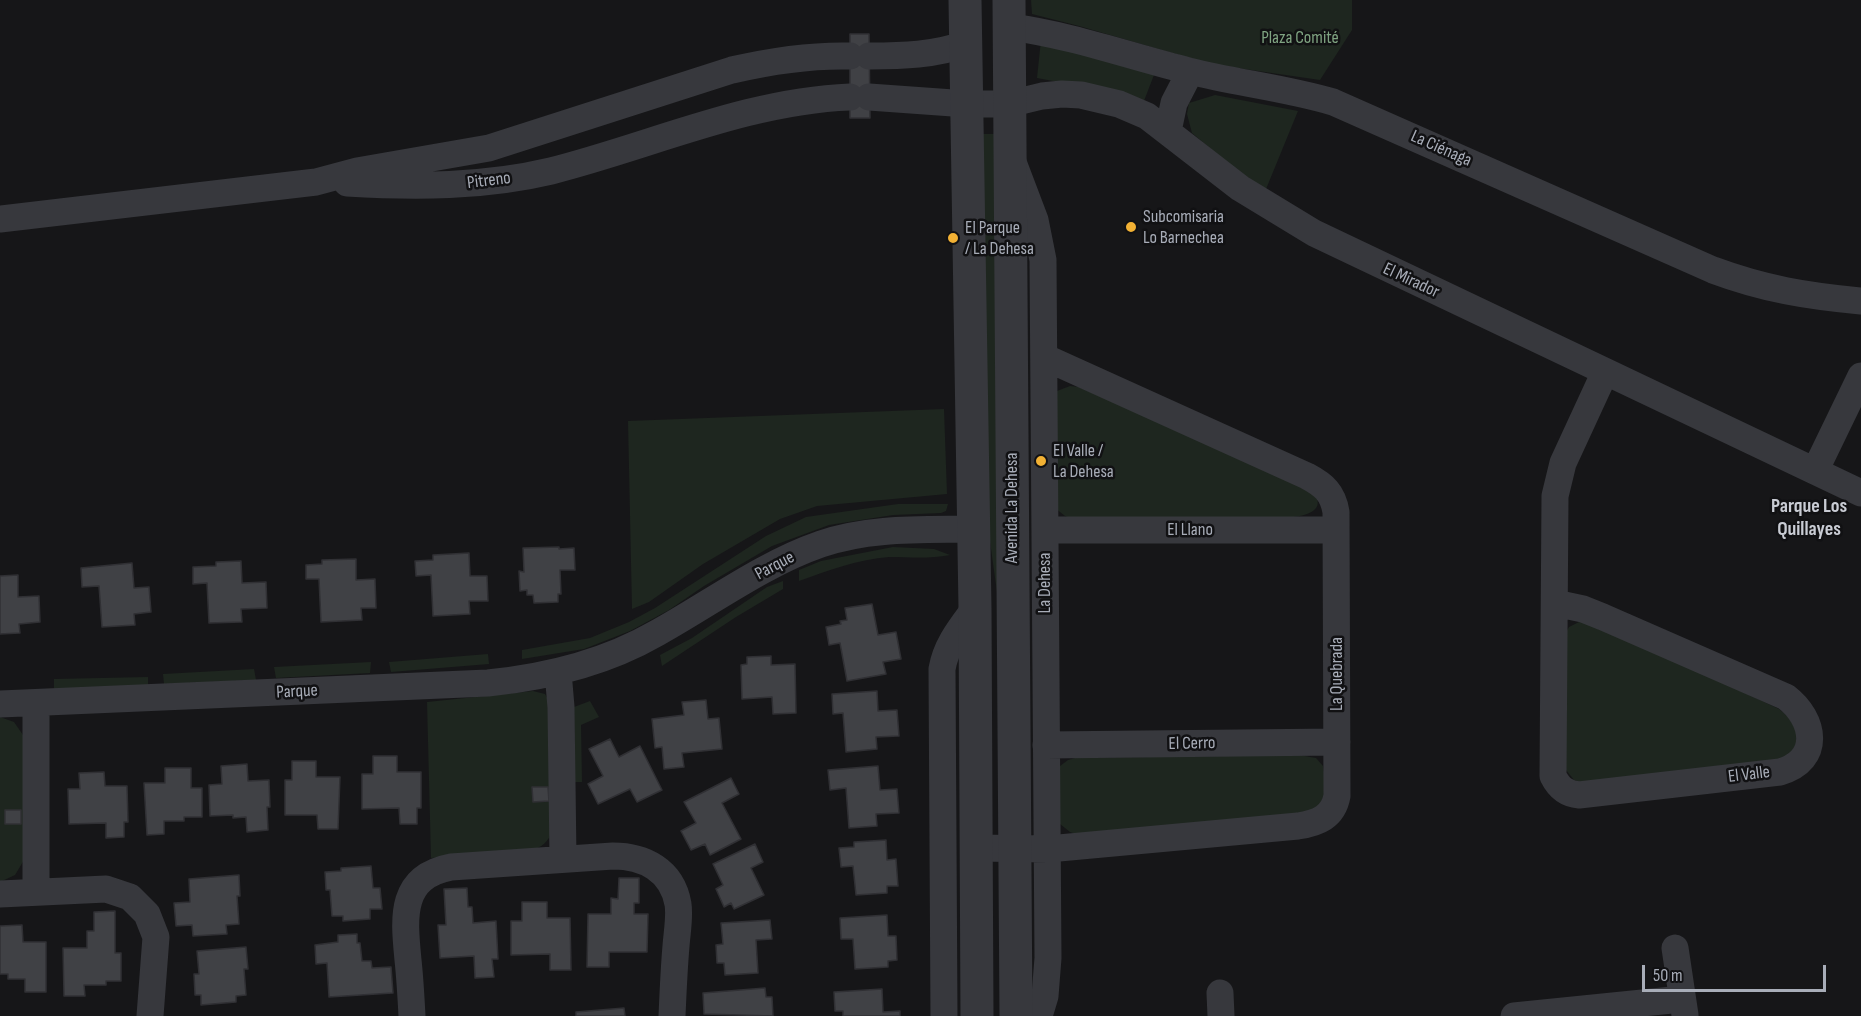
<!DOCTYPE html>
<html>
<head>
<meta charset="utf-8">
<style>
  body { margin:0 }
  #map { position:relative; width:1861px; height:1016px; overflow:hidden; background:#161618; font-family:"Sofia Sans Condensed",sans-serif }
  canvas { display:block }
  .scale { position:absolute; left:1642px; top:965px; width:184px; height:27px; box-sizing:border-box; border:3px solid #a8adb8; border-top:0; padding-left:8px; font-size:18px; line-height:21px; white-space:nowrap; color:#a8adb8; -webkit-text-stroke:4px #111113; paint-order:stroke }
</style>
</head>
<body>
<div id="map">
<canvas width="1861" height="1016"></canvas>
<div class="scale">50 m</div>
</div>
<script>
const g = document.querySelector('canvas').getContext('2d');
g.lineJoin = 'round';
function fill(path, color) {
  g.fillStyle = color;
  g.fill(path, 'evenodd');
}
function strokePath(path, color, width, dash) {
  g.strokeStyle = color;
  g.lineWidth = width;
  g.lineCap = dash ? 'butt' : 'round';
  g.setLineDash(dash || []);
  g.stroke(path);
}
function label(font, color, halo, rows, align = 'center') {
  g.font = font + ' "Sofia Sans Condensed",sans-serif';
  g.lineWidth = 5;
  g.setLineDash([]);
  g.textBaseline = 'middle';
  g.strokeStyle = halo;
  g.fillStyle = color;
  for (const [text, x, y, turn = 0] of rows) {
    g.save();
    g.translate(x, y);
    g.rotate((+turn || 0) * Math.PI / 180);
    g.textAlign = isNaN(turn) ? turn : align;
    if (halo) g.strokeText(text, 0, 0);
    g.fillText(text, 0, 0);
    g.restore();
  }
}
fill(new Path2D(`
  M 1031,0 L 1352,0 L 1352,30 L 1320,80 L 1210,64 L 1079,26 L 1032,14 Z
  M 1041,40 L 1154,75 L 1142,106 L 1111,92 L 1037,78 Z
  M 1215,95 L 1298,111 L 1264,194 L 1192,133 L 1187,114 L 1189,103 Z
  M 982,134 L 997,134 L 1000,614 L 985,505 Z
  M 1070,386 L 1079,387 L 1296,483 C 1301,486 1313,491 1316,497 C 1324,511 1303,516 1294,517 L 1075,520 L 1065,516 L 1055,508 L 1057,391 Z
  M 944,409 L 947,494 L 817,506 L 780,519 L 703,564 L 649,602 L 632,609 L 628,421 Z
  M 898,504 L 948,504 L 946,511 L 941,513 L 893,515 L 829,525 L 772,546 L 704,586 L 669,610 L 630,631 L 584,649 L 522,659 L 522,650 L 590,638 L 629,622 L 655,608 L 766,536 L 806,517 Z
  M 893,547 L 934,549 L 950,555 C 929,559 910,557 889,557 C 859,559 827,571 799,581 L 799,570 L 821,561 Z
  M 783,581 L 783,589 L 736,617 L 662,666 L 660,655 L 692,638 L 767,587 Z
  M 1581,621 L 1600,624 L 1779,709 C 1791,717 1804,737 1792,751 C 1789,755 1783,757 1780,760 L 1580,782 L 1574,780 L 1566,770 L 1566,632 L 1569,627 Z
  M 488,654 L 489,664 L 391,672 L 389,662 Z
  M 371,662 L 370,673 L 276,678 L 274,667 Z
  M 254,669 L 256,680 L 164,684 L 163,674 Z
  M 148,677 L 148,686 L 54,689 L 54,679 Z
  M 533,691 L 545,694 L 549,701 L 551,834 C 546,845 538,849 527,851 L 431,858 L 427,702 Z
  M 590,701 L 599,717 L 581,725 L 582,782 L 575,782 L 574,707 Z
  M 0,717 L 14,722 L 23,735 L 24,860 L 15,875 L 0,882 Z
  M 1299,755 L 1316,758 L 1323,766 L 1327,791 L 1319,806 L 1307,813 L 1078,835 L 1070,832 L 1060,824 L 1060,766 L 1068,760 L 1075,758 Z`), '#1e261f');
const building = new Path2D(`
  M 850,34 L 869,34 L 870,118 L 850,118 Z
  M 559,547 L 559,549 L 574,548 L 575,570 L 560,570 L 561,594 L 558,594 L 558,602 L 534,603 L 533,595 L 527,595 L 527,590 L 520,591 L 519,571 L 524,572 L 523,548 Z
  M 469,553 L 470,576 L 487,576 L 488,601 L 469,601 L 470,614 L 433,616 L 431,575 L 416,576 L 415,561 L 433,560 L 433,555 Z
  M 356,559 L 356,580 L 375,579 L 376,608 L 361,608 L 362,620 L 321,622 L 319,579 L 306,579 L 306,565 L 322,564 L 322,560 Z
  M 241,561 L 242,583 L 266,582 L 267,608 L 241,609 L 242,622 L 209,623 L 207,583 L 193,584 L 193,567 L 216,566 L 216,562 Z
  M 132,563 L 134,588 L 149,587 L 151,612 L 134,614 L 135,625 L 102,627 L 99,586 L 82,587 L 81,568 Z
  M 18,575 L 18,597 L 39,596 L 40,622 L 19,624 L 20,633 L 0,634 L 0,576 Z
  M 872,604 L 878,635 L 896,632 L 901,659 L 883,662 L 886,674 L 847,681 L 840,643 L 829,645 L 826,627 L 841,624 L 840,621 L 847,620 L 845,608 Z
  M 771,656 L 771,665 L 795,664 L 796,713 L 773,714 L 772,697 L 742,699 L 741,665 L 747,664 L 747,657 Z
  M 877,691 L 878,711 L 897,710 L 899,736 L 876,737 L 877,749 L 846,752 L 843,713 L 833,714 L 832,694 Z
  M 706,700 L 708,719 L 719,718 L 722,749 L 682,753 L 684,767 L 664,769 L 662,747 L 655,748 L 652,719 L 684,715 L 682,702 Z
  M 610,739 L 619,757 L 640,746 L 662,790 L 637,802 L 630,789 L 598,804 L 588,784 L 603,776 L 589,749 Z
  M 373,756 L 397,756 L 397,772 L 421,772 L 421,808 L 417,808 L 417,824 L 400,824 L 399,808 L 362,809 L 362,774 L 373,774 Z
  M 292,761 L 316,761 L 316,777 L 340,777 L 338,829 L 318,829 L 317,815 L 285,815 L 285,780 L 292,780 Z
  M 247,764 L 248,781 L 269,780 L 270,807 L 267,807 L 268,830 L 247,832 L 246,817 L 233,818 L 233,815 L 210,816 L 209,785 L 222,784 L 221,766 Z
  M 878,766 L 880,790 L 897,789 L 899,813 L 876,814 L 877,826 L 849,828 L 846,788 L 830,790 L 828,770 Z
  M 165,768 L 191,768 L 191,788 L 202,788 L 202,817 L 184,817 L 184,821 L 164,821 L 164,834 L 147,835 L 144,783 L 165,783 Z
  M 104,772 L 105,786 L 127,786 L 128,822 L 124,822 L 124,837 L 106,838 L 106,823 L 69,824 L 68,789 L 80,789 L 79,773 Z
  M 731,778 L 739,794 L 722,803 L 741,839 L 710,855 L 705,844 L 691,850 L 681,831 L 696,823 L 684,802 Z
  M 532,787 L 548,787 L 549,801 L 533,802 Z
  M 5,810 L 21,810 L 21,824 L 5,824 Z
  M 886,840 L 887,860 L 896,859 L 898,886 L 887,886 L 887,893 L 856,895 L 853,866 L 841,867 L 839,848 L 854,847 L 854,842 Z
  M 755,844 L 763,862 L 751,868 L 764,895 L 734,909 L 731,903 L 724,907 L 716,889 L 723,885 L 713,864 Z
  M 371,866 L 373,888 L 380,888 L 382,909 L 370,909 L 370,919 L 343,921 L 343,916 L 332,916 L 330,890 L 326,890 L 325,872 L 341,871 L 341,868 Z
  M 239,875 L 240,896 L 237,896 L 239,924 L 226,925 L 227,934 L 193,936 L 192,925 L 176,926 L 174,903 L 190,902 L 189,879 Z
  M 619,878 L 639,878 L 639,903 L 634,903 L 634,914 L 648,914 L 647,952 L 609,952 L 609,967 L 587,967 L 588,914 L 611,914 L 611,898 L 618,899 Z
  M 467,888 L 468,907 L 472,907 L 473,923 L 496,921 L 498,959 L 492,959 L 494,977 L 475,978 L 474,956 L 440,958 L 438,925 L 446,925 L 444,889 Z
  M 522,902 L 547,902 L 547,918 L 570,918 L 571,970 L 550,970 L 550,954 L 511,955 L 511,921 L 522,921 Z
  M 115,911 L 115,953 L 121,953 L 121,981 L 106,981 L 106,985 L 84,985 L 85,996 L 64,996 L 63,948 L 87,948 L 87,931 L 94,931 L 94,912 Z
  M 887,915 L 888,936 L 896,936 L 897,960 L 888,961 L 888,967 L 855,969 L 853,939 L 841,939 L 840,918 Z
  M 770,920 L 772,939 L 756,940 L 758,973 L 725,975 L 724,963 L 717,963 L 716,945 L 723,944 L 721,923 Z
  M 22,925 L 23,942 L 46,942 L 46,992 L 25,992 L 25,979 L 8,979 L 8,974 L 0,974 L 0,926 Z
  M 357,934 L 357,943 L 360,943 L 362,961 L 371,961 L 372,968 L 391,967 L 393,993 L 329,997 L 327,963 L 316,964 L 315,945 L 338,942 L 338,935 Z
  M 246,947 L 248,969 L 244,969 L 246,995 L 236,996 L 236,1002 L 201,1005 L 201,995 L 195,995 L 194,974 L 199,974 L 197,951 Z
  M 765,988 L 766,997 L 772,997 L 773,1016 L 704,1014 L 703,993 Z
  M 882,989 L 883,1012 L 900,1011 L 900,1016 L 843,1016 L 843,1011 L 835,1011 L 834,992 Z
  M 624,1008 L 625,1016 L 576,1016 L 576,1012 Z`);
fill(building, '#404145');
strokePath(building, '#303034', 1.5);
strokePath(new Path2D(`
  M 1010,27 C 1071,35 1129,56 1189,71 C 1237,83 1286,88 1333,102 L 1713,270 C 1764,289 1807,296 1861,301
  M 869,56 C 903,56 934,55 966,44
  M 869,97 L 967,104 L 1009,104 L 1042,96 L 1062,94 L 1081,95 L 1119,104 L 1147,116 L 1240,188 L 1314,233 L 1861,493
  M 1168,131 L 1174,103 L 1190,72
  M 1013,162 L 1035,220 L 1043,260 L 1048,958 L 1045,996 L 1039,1016
  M 347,183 C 415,187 484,187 551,171 C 650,146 747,101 850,97
  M 0,219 L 316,182 L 357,171 L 489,148 L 732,70 C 771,61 809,55 850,56
  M 1815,471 L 1861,376
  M 1045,530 L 1336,530
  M 1555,603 L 1583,609 L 1603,617 L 1786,697 C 1815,719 1822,760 1780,772 L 1579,795 C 1566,794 1559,788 1553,776 L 1555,496 L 1563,463 L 1605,372
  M 558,672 L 561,707 L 563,859
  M 0,704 L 488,683 C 548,677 605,663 657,633 C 711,603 763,564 821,544 C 870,527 923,530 974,529
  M 36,704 L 36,892
  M 1046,745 L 1337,742
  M 976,848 L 1048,849 L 1298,826 C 1318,823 1333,817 1337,796 L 1336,512 C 1333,493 1324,485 1307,476 L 1044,357
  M 0,894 L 106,889 L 130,897 L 147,914 L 156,937 L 150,1016
  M 1675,948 L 1685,1015
  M 1220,993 L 1221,1016
  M 412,1016 C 411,997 410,978 408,960 C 404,918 399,877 451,867 L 613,856 C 644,856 672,870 678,904 C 680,917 677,932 676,946 C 674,969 673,993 672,1016
  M 944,1016 L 942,669 C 946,645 961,627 975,608
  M 1514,1016 L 1682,999`), '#37383d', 27);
strokePath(new Path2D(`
  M 965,0 L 975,608 L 977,1016
  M 1009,0 L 1016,1016`), '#37383d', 33);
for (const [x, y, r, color] of [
  [1131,227,6,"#f2b134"],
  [953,238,6,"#f2b134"],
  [1041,461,6,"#f2b134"]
]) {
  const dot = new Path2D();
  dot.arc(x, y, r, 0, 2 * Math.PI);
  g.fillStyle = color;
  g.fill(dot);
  strokePath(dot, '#111113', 2);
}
label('18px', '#7fa381', '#111113', [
  ["Plaza Comité",1300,38]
]);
label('18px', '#a8adb8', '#111113', [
  ["La Ciénaga",1441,149,24],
  ["Pitreno",489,181,-7],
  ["El Mirador",1411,281,25],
  ["Avenida La Dehesa",1012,508,-90],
  ["El Llano",1190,530],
  ["Parque",775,566,-28],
  ["La Dehesa",1045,583,-90],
  ["La Quebrada",1337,674,-90],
  ["Parque",297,692,-3],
  ["El Cerro",1192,744,-1],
  ["El Valle",1749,775,-7]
]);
label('18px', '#a8adb8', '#111113', [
  ["Subcomisaria",1143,217],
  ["Lo Barnechea",1143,238],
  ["El Parque",965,228],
  ["/ La Dehesa",965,249],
  ["El Valle /",1053,451],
  ["La Dehesa",1053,472]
], 'left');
label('bold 20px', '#c9ccd4', '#111113', [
  ["Parque Los",1809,507],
  ["Quillayes",1809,530]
]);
</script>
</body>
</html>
